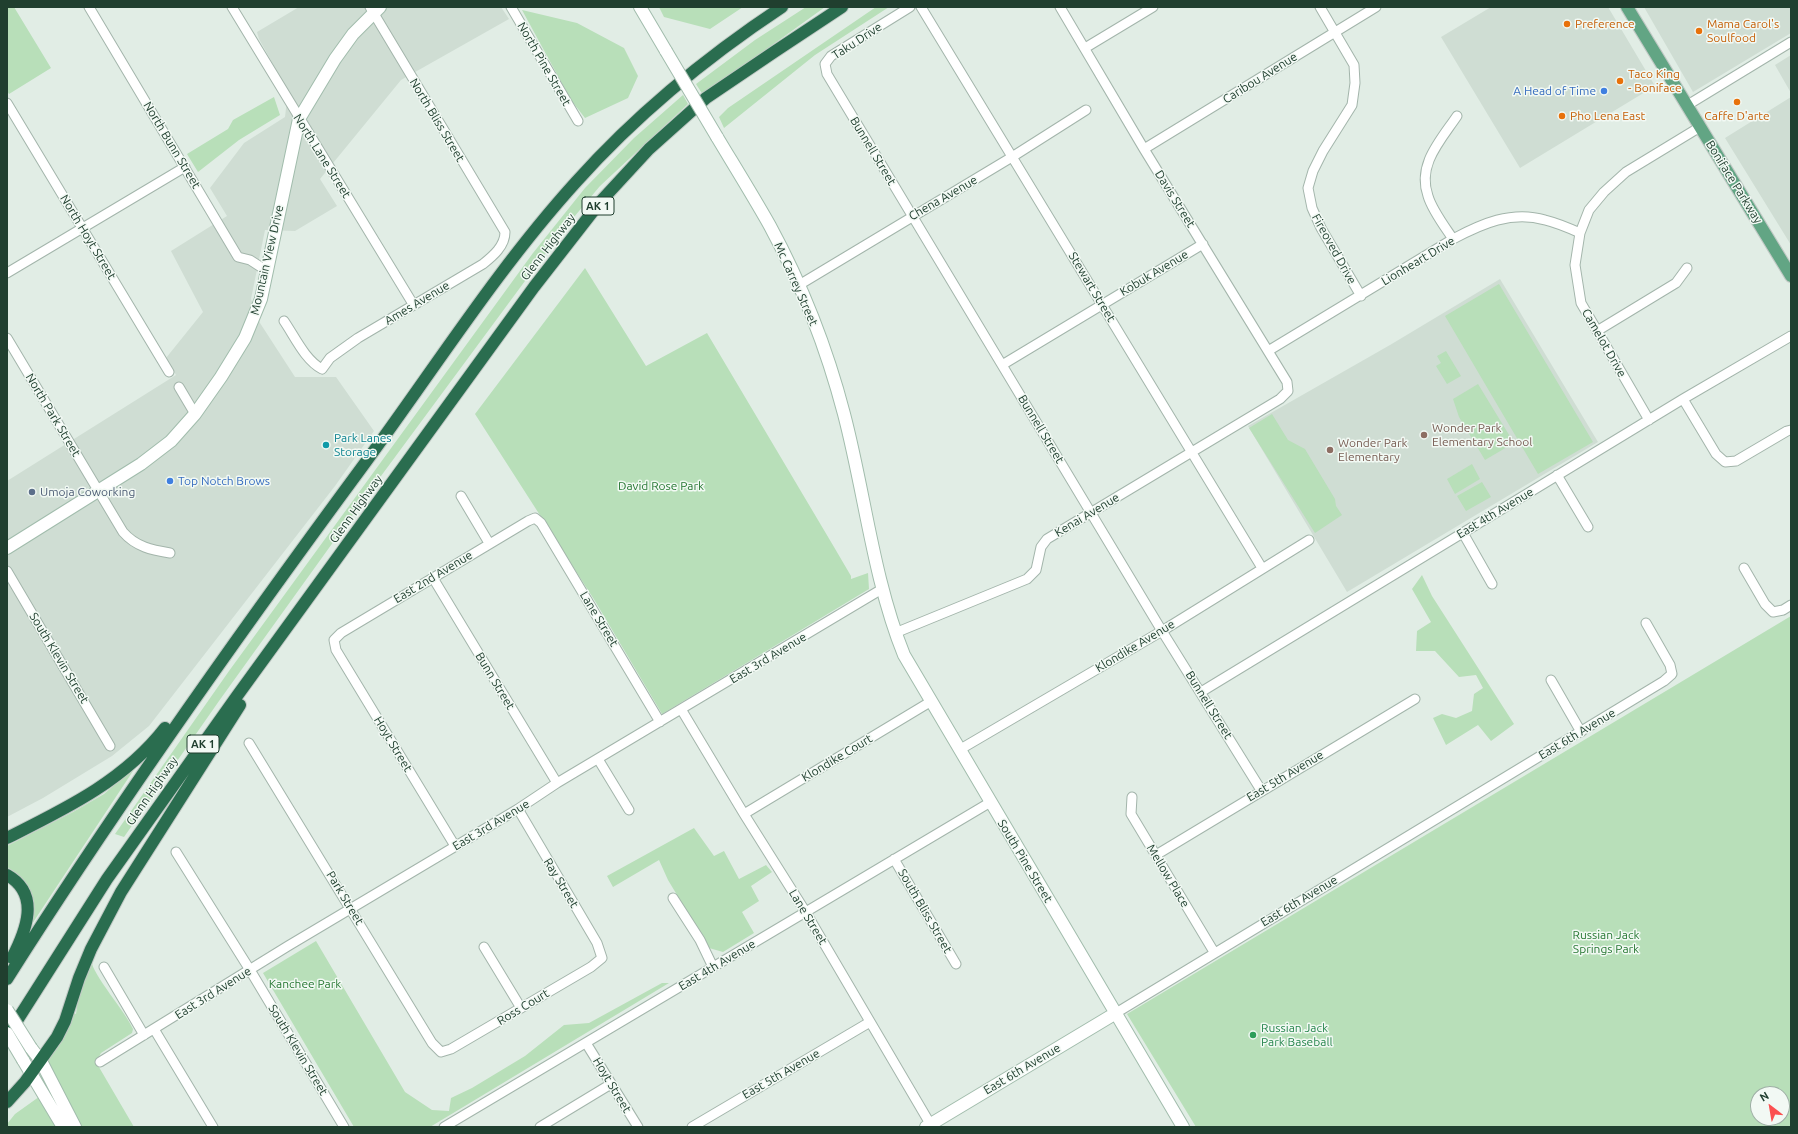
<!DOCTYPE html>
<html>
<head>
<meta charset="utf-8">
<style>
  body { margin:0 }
  #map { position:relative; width:1798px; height:1134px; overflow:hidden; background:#e1ede5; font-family:Ubuntu,sans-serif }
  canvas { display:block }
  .frame { position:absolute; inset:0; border:8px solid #203f2f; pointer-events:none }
  .north { position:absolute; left:1750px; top:1086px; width:40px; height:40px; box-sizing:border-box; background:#f2f9f4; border:1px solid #9eafa5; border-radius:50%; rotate:329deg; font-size:11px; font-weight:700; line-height:16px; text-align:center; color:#203f2f }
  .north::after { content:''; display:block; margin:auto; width:14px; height:18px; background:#fb5151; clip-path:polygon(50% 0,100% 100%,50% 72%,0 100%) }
</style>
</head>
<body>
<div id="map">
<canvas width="1798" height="1134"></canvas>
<div class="frame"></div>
<div class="north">N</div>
</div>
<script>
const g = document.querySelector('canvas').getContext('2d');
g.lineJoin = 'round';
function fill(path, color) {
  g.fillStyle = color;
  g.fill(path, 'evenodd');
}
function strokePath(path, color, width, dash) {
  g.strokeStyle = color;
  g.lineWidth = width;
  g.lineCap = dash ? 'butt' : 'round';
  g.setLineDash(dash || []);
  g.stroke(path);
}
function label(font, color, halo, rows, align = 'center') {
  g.font = font + ' Ubuntu,sans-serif';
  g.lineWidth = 3;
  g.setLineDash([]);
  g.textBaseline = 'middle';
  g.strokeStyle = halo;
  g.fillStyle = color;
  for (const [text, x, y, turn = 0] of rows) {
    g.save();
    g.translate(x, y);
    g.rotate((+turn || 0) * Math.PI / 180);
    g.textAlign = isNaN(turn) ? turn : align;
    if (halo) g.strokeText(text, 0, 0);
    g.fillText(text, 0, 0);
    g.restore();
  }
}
fill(new Path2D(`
  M 299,7 L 501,7 L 509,19 L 401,80 L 320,179 L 337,206 L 295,231 L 265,230 L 251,299 L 260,323 L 295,377 L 336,377 L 374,431 L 335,486 L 149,726 L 112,756 L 43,798 L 7,817 L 7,481 L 176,375 L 166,358 L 203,312 L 171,251 L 227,216 L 210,188 L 244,143 L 285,117 L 288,91 L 259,39 L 257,32 Z
  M 1491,7 L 1608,7 L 1655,86 L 1520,168 L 1441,37 Z
  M 1644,7 L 1791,7 L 1791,33 L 1693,92 Z
  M 1791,55 L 1791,93 L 1775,65 Z
  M 1791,97 L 1791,245 L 1725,138 Z
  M 1500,279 L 1598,442 L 1347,592 L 1248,426 L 1390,345 Z`), '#cfddd3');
fill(new Path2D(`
  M 7,7 L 14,7 L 51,68 L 9,94 L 7,91 Z
  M 659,7 L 743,7 L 710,29 L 664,17 Z
  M 806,7 L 825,7 L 703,95 L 696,84 L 755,40 Z
  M 876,7 L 889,7 L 815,55 L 724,128 L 719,117 L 728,108 Z
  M 522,10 L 577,23 L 624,48 L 638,76 L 628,98 L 585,118 L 571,100 Z
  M 683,95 L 688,104 L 600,186 L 574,217 L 539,262 L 367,495 L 219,701 L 124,837 L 115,834 L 229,671 L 533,253 L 585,188 L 634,138 Z
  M 274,97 L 280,115 L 239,140 L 198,172 L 187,154 L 228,129 L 233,120 Z
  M 585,268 L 646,366 L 707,333 L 834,547 L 851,576 L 851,579 L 868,573 L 869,589 L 662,714 L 595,601 L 475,414 Z
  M 1499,284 L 1593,442 L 1538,474 L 1445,316 Z
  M 1446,351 L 1461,376 L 1447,384 L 1436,366 L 1441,363 L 1437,356 Z
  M 1478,384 L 1514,443 L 1485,460 L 1459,417 L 1453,399 Z
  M 1272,414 L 1288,440 L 1305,449 L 1335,499 L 1336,506 L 1342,515 L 1315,533 L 1249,428 Z
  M 1472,464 L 1480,479 L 1455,494 L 1447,479 Z
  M 1482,482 L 1491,497 L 1466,511 L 1457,496 Z
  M 1422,575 L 1432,596 L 1514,724 L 1491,741 L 1478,725 L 1446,745 L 1433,718 L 1442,714 L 1456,718 L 1472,711 L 1474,694 L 1483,688 L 1476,675 L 1459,677 L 1435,651 L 1416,651 L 1417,631 L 1431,622 L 1412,589 Z
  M 1791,616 L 1791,1127 L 1196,1127 L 1127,1014 ZM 1758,1094 L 1782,1094 L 1782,1118 L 1758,1118 Z
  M 133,771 L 30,927 C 34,906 36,890 17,874 C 14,872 11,869 7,867 L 7,846 L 73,812 L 104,794 L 129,772 Z
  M 694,828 L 714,856 L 724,851 L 739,879 L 766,865 L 772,872 L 751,886 L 759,901 L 742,912 L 754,933 L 723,952 L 709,948 L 668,880 L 659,860 L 613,887 L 607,876 Z
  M 316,941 L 405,1092 L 432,1110 L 449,1111 L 451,1098 L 472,1088 L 525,1056 L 564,1025 L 589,1023 L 662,983 L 669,983 L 430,1127 L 354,1127 L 263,973 Z
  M 92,962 C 91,972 127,1014 133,1029 L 132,1033 L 101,1053 L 96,1062 L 134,1127 L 7,1127 L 7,1124 L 15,1114 L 57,1084 L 49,1066 L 49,1060 L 71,1012 L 76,1014 L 80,985 Z`), '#b8dfb9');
const street = new Path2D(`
  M 89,7 L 238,257 L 250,260 L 267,271
  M 232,7 L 413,304
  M 511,7 L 578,121
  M 910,7 L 831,56 L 825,64 L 827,74 L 1162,631 L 1261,790
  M 921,7 L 1262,568
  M 1320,7 L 1354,65 L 1355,83 L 1352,105 L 1323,151 L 1313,171 L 1308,188 L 1312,208 L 1321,228 L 1361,296
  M 1085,48 L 1153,7
  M 7,103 L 169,372
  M 1686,106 L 1791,42
  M 1144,149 L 1376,7
  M 1453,239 C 1445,227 1432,210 1428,196 C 1417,165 1440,141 1457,116
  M 7,273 L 185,167
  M 799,285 L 1012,157 L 1086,110
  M 284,321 C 295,337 305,360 322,369 L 330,358 L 358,338 L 483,264 C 493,256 505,246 505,232 L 370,7
  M 1597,331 L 1676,283 L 1687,268
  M 7,338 L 123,532 C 136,547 152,550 170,553
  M 1268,351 L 1453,239 C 1481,224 1512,210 1545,220 C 1557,223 1569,228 1580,233
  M 1002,365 L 1203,244
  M 179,387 L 195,414
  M 1683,399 L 1716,454 L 1725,462 L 1736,461 L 1787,431 L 1791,430
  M 1649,420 L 1581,303 L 1575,265 L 1580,233 L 1589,210 L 1604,192 L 1626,172 L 1700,127
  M 1557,475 L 1588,527
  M 461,496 L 489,543
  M 1463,533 L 1492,584
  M 1744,568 L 1765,604 L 1773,612 L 1783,610 L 1791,605
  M 7,571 L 110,746
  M 433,578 L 557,783
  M 895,633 L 1027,579 L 1036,570 L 1041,547 L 1047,539 L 1280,399 L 1288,391 L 1287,382 L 1144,149 L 1060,7
  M 1551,680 L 1581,732
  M 1201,692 L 1683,399 L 1791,336
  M 681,709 L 744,814 L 805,911 L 932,1127
  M 249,743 L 432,1043 L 441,1052 L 451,1049 L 591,967 L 602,958 L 597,943 L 518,809
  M 959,750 L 1162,631 L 1309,540
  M 598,759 L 629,810
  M 1132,797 L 1131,814 L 1214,952
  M 744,814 L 930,702
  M 455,846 L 336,650 L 334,640 L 341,633 L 528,521 L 535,518 L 541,523 L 660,722
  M 176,852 L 250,970 L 344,1127
  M 1156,855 L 1415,699
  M 894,859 L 956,964
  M 673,898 L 700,940 L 713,967
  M 484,947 L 521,1008
  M 104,967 L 144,1035
  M 1116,1013 L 1664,681 L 1672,674 L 1670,665 L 1646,623
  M 154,1029 L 213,1127
  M 586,1043 L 638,1127
  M 100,1062 L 288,946 L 518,809 L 557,783 L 882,589
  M 444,1127 L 989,803
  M 540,1127 L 611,1084
  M 692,1127 L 870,1022`);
const secondary = new Path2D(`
  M 640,7 L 666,51
  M 717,137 C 735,167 753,196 770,226 C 802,285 827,349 844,414 C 865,494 873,578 904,655 L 1183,1127
  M 7,548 L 141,464 L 171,441 L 195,414 L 221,377 L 245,338 L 261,299 L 299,119 L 335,59 L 353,34 L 380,7
  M 31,1048 L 41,1061 L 75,1127
  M 23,1060 L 63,1127
  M 926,1127 L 1116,1013`);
const primary = new Path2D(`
  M 1627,7 L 1791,276`);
const highway = new Path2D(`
  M 7,838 C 65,809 124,781 165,728
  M 7,875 C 41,894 26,931 12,958
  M 7,979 C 119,802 241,631 365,463 C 435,368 498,268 576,182 C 636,115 708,56 782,7
  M 11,1030 L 107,879 L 237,696 L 534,287 L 601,201 L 649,149 L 706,98 L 774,52 L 842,7
  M 7,1102 L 25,1082 L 57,1037 L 65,1021 L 79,978 L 91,949 L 121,892 L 240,705`);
strokePath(street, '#a3b5ab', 11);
strokePath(secondary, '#a1bcac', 14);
strokePath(primary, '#c1c9c5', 14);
strokePath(highway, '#c1c9c5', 14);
strokePath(street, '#fff', 9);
strokePath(secondary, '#fff', 12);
strokePath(primary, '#62a584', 12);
strokePath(highway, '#2a6d4f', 12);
const secondaryBridge = new Path2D(`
  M 666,51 L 717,137
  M 7,1010 L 31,1048
  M 7,1033 L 23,1060`);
strokePath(secondaryBridge, '#a1bcac', 14, []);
strokePath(secondaryBridge, '#fff', 12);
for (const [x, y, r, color] of [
  [1567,24,4,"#e8710a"],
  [1699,31,4,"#e8710a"],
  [1620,81,4,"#e8710a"],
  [1604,91,4,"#3f7fe0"],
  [1737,102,4,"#e8710a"],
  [1562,116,4,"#e8710a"],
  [1424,435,4,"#8d6e63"],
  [326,445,4,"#0f9aa8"],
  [1330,450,4,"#8d6e63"],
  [170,481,4,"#3f7fe0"],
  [32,492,4,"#5c6f8a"],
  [1253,1035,4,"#2e9e5b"]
]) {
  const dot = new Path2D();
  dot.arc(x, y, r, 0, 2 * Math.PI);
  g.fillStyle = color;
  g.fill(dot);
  strokePath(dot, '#f2f9f4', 1.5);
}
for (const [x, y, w] of [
  [598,206,32],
  [203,744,32]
]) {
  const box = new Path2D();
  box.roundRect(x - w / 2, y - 9, w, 18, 3);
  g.fillStyle = '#f2f9f4';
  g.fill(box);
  strokePath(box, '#203f2f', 1);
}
label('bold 11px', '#203f2f', null, [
  ["AK 1",598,206],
  ["AK 1",203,744]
]);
label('12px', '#c56008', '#f2f9f4', [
  ["Preference",1575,24],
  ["Mama Carol's",1707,24],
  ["Soulfood",1707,38],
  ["Taco King",1628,74],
  ["- Boniface",1628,88],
  ["Pho Lena East",1570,116],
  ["Caffe D'arte",1737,116,"center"]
], 'left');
label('12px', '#203f2f', '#f2f9f4', [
  ["Taku Drive",857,41,-33],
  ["North Pine Street",544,64,60],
  ["Caribou Avenue",1260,78,-32],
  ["North Bliss Street",437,120,59],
  ["North Bunn Street",172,145,59],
  ["Bunnell Street",873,151,59],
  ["North Lane Street",322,156,58],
  ["Boniface Parkway",1734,182,58],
  ["Chena Avenue",943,198,-30],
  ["Davis Street",1175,199,58],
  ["North Hoyt Street",88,237,59],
  ["Glenn Highway",548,247,-52],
  ["Fireoved Drive",1334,249,61],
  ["Mountain View Drive",267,260,-77],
  ["Lionheart Drive",1418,261,-31],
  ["Kobuk Avenue",1154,273,-31],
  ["Mc Carrey Street",796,284,66],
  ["Stewart Street",1092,287,59],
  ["Ames Avenue",417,303,-31],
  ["Camelot Drive",1604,343,60],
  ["North Park Street",53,415,59],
  ["Bunnell Street",1041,429,59],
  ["Glenn Highway",356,509,-54],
  ["East 4th Avenue",1495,513,-31],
  ["Kenai Avenue",1087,515,-31],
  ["East 2nd Avenue",433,577,-31],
  ["Lane Street",599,619,59],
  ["Klondike Avenue",1135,646,-31],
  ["South Klevin Street",59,658,59],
  ["East 3rd Avenue",768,658,-31],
  ["Bunn Street",495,681,59],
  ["Bunnell Street",1209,705,58],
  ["East 6th Avenue",1577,734,-31],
  ["Hoyt Street",393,744,59],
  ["Klondike Court",837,758,-31],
  ["East 5th Avenue",1285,776,-31],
  ["Glenn Highway",152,791,-55],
  ["East 3rd Avenue",491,825,-31],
  ["South Pine Street",1025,861,59],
  ["Mellow Place",1168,876,59],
  ["Ray Street",561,883,59],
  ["Park Street",345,898,59],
  ["East 6th Avenue",1299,901,-31],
  ["South Bliss Street",925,911,60],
  ["Lane Street",808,917,59],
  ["East 4th Avenue",717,965,-31],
  ["East 3rd Avenue",213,993,-32],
  ["Ross Court",523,1007,-31],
  ["South Klevin Street",298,1050,59],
  ["East 6th Avenue",1022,1069,-31],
  ["East 5th Avenue",781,1074,-30],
  ["Hoyt Street",612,1085,59]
]);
label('12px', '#366cbe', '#f2f9f4', [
  ["A Head of Time",1596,91],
  ["Top Notch Brows",178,481,"left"]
], 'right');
label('12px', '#785e54', '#f2f9f4', [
  ["Wonder Park",1432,428],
  ["Elementary School",1432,442],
  ["Wonder Park",1338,443],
  ["Elementary",1338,457]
], 'left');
label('12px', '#0d838f', '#f2f9f4', [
  ["Park Lanes",334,438],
  ["Storage",334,452]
], 'left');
label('12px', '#277833', '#f2f9f4', [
  ["David Rose Park",661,486],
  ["Russian Jack",1606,935],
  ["Springs Park",1606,949],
  ["Kanchee Park",305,984]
]);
label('12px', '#4e5e75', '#f2f9f4', [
  ["Umoja Coworking",40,492]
], 'left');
label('12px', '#27864d', '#f2f9f4', [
  ["Russian Jack",1261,1028],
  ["Park Baseball",1261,1042]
], 'left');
</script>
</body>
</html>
